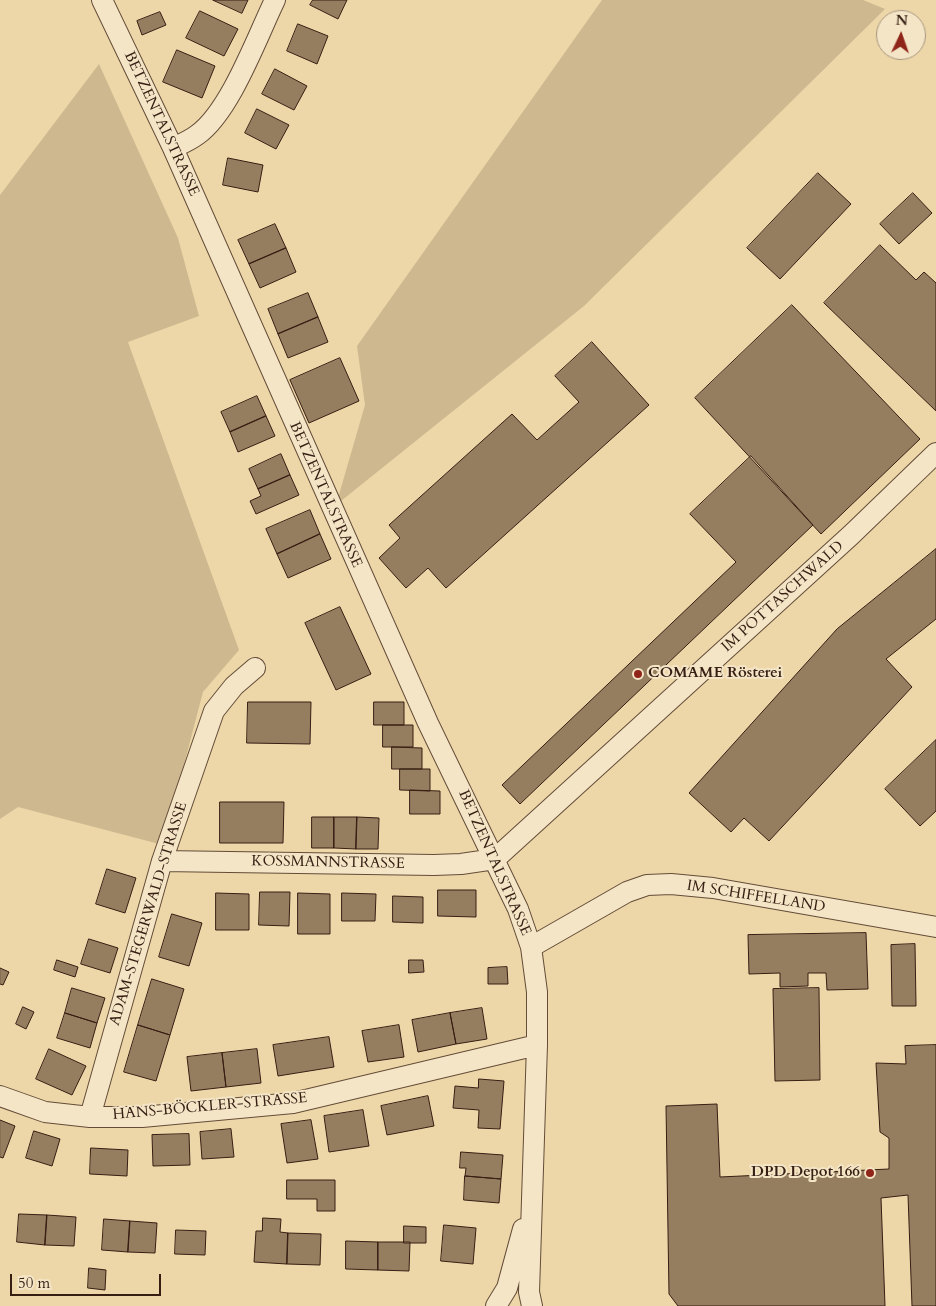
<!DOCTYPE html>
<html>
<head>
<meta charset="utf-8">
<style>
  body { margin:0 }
  #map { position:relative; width:936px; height:1306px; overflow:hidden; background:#edd7a8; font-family:Cardo,serif }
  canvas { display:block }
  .north { position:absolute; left:876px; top:10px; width:50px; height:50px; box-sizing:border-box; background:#f3e5c6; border:1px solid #a7957e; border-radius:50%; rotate:3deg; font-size:14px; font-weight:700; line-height:20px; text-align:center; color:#361e13 }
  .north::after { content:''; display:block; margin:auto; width:18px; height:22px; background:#8f2418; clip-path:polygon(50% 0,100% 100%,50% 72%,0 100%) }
  .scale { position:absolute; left:10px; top:1274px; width:151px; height:22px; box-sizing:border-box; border:2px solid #361e13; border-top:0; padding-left:6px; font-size:15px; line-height:18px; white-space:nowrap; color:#361e13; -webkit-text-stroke:4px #f3e5c6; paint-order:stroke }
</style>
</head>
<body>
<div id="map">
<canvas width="936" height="1306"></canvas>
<div class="north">N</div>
<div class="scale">50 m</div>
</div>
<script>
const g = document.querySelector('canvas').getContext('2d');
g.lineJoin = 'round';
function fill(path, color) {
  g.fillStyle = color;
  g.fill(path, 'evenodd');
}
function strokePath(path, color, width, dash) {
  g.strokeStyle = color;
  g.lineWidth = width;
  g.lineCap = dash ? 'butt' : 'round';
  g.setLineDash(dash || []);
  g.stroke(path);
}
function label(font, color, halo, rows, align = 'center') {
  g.font = font + ' Cardo,serif';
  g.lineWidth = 4;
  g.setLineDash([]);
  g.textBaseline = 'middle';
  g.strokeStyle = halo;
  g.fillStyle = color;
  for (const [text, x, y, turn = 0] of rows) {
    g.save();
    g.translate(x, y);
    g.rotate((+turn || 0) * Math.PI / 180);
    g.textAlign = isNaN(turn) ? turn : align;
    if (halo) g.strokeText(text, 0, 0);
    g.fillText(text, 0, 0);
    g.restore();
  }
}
fill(new Path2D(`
  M 602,0 L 863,0 L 885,9 L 584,306 L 336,505 L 365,405 L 357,346 Z
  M 99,64 L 178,238 L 199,316 L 128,342 L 239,650 L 203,692 L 163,845 L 18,807 L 0,819 L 0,195 Z`), '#ceb88f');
const building = new Path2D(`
  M 213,0 L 248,0 L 242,13 Z
  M 313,0 L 347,0 L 338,19 L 310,5 Z
  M 200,11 L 238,29 L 224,56 L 186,38 Z
  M 160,12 L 166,25 L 142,35 L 137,21 Z
  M 298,24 L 328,36 L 317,64 L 287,51 Z
  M 177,50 L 215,66 L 202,98 L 163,82 Z
  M 275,69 L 307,86 L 294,110 L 262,94 Z
  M 257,109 L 289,125 L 276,149 L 245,133 Z
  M 228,158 L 263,165 L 258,192 L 223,185 Z
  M 818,173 L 851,204 L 780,279 L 747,248 Z
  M 913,193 L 932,213 L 899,244 L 880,224 Z
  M 275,224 L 286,248 L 249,264 L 238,240 Z
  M 880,245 L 916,280 L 924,272 L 936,283 L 936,411 L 824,303 Z
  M 286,248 L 296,272 L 260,288 L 249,264 Z
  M 308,293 L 318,317 L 278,334 L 268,309 Z
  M 792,305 L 920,439 L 821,534 L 695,398 Z
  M 318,317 L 328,342 L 288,358 L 278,334 Z
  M 592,342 L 649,405 L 446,588 L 428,568 L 406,588 L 379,558 L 400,538 L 389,525 L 512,414 L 537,440 L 579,402 L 555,376 Z
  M 340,358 L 359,401 L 309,423 L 290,380 Z
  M 257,396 L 266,416 L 230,432 L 221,412 Z
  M 266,416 L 275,436 L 238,452 L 230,432 Z
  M 281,454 L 290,475 L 258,489 L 249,469 Z
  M 751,456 L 813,525 L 520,804 L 502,785 L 736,562 L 690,514 Z
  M 290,475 L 299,495 L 256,514 L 250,501 L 261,496 L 258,489 Z
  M 310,510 L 320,534 L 277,554 L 266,529 Z
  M 320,534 L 331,559 L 288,578 L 277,554 Z
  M 936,549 L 936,619 L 886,659 L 912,687 L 769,841 L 744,818 L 731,832 L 689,793 L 837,629 Z
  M 340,607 L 371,674 L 336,690 L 305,623 Z
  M 248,702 L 311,702 L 310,744 L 247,743 Z
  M 374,702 L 404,702 L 404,725 L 374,725 Z
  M 383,725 L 413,725 L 413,747 L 383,747 Z
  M 936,740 L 936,811 L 920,826 L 885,789 Z
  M 392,747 L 422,748 L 422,769 L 392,769 Z
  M 400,769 L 430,769 L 430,791 L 400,790 Z
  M 410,790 L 440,791 L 440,814 L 410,814 Z
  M 220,802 L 284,802 L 283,843 L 220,843 Z
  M 312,817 L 334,817 L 334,848 L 312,848 Z
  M 334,817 L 357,817 L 356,849 L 334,848 Z
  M 357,817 L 379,818 L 378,849 L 356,849 Z
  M 107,869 L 136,878 L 125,913 L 96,904 Z
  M 438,890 L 476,890 L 476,917 L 438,916 Z
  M 260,892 L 290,892 L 289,926 L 259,925 Z
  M 216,893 L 249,894 L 249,930 L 216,930 Z
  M 298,893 L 330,894 L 330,934 L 298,934 Z
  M 342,893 L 376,894 L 375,921 L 342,921 Z
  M 393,896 L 423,897 L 423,923 L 393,922 Z
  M 172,914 L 202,923 L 189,966 L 159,957 Z
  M 866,933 L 868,989 L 827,990 L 826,973 L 808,973 L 808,986 L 780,987 L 780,973 L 749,974 L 748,935 Z
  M 89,939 L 118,948 L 110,973 L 81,964 Z
  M 915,944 L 916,1006 L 892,1006 L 891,945 Z
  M 57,960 L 78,967 L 75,977 L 54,970 Z
  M 409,960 L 423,960 L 424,972 L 409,973 Z
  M 507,967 L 508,984 L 488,984 L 488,968 Z
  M 0,968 L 9,972 L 3,985 L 0,984 Z
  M 152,979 L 184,989 L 170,1035 L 138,1025 Z
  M 72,988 L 105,998 L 97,1023 L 65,1013 Z
  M 819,988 L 820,1080 L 775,1081 L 773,989 Z
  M 23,1007 L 34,1012 L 26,1029 L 16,1024 Z
  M 482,1008 L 487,1039 L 456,1044 L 450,1013 Z
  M 65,1013 L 97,1023 L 90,1048 L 57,1038 Z
  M 450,1013 L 456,1044 L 418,1052 L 412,1020 Z
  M 138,1025 L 170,1035 L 156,1081 L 124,1072 Z
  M 399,1025 L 404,1057 L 368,1062 L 362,1031 Z
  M 329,1037 L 334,1067 L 278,1076 L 273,1045 Z
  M 936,1045 L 936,1306 L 912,1306 L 908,1195 L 881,1198 L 885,1306 L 678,1306 L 669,1294 L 666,1106 L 717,1104 L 720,1177 L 889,1169 L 889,1138 L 880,1132 L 876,1063 L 906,1064 L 905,1046 Z
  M 49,1049 L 86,1066 L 72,1095 L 36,1079 Z
  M 257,1049 L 261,1083 L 226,1087 L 222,1053 Z
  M 222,1053 L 226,1087 L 191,1091 L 187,1057 Z
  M 479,1079 L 504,1081 L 500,1129 L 478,1128 L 479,1110 L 453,1108 L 455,1086 L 478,1088 Z
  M 428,1096 L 434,1126 L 387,1135 L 381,1106 Z
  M 363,1110 L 369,1146 L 329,1152 L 324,1116 Z
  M 0,1120 L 15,1126 L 3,1158 L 0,1157 Z
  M 311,1120 L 318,1159 L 287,1163 L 281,1124 Z
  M 231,1129 L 234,1157 L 202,1159 L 200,1132 Z
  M 34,1131 L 60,1139 L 52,1166 L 26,1158 Z
  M 189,1134 L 190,1165 L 153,1166 L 152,1135 Z
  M 91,1148 L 128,1150 L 127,1176 L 90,1174 Z
  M 461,1152 L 503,1155 L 501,1179 L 465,1176 L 466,1168 L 460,1168 Z
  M 465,1176 L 501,1179 L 499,1203 L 464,1200 Z
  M 287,1180 L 335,1180 L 335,1211 L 317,1211 L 317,1199 L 287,1199 Z
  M 19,1214 L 47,1215 L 45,1245 L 17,1242 Z
  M 47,1215 L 76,1217 L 74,1246 L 45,1245 Z
  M 263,1218 L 281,1219 L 280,1232 L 288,1233 L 287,1264 L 254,1262 L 256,1231 L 262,1231 Z
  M 104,1219 L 130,1221 L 128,1252 L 102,1250 Z
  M 130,1221 L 157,1223 L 155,1253 L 128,1252 Z
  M 444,1225 L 476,1228 L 473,1264 L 441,1261 Z
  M 404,1226 L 426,1227 L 426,1243 L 404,1243 Z
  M 176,1230 L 206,1231 L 205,1255 L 175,1254 Z
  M 288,1233 L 321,1234 L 320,1265 L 287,1264 Z
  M 346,1241 L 378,1242 L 378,1270 L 346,1269 Z
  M 378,1242 L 410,1242 L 409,1271 L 378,1270 Z
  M 89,1268 L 106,1270 L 105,1290 L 88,1288 Z`);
fill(building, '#957e60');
strokePath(building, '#361e13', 1);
const minor = new Path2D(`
  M 102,0 L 173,148 L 428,723 L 518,909 L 531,947 L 537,992 L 537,1045 L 529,1292 L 532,1306
  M 173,148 C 181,144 189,141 197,135 C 230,112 257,37 275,0
  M 495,859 L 851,535 L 936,453
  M 162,861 L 434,865 L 461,864 L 495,859
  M 531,947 L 627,892 L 647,885 L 671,884 L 713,888 L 936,927
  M 0,1096 L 45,1112 L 90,1117 L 142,1117 L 293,1103 L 537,1045
  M 90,1117 L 162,861 L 214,711 L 234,686 L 255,668
  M 496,1306 L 507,1288 L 523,1229`);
strokePath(minor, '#644c38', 22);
strokePath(minor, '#f3e5c6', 20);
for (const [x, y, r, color] of [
  [638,674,5,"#8f2418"],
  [870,1173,5,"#8f2418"]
]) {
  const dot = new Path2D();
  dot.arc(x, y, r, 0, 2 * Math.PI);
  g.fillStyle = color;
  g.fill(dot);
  strokePath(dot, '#f3e5c6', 2);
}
label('15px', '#361e13', '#f3e5c6', [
  ["BETZENTALSTRASSE",161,124,65],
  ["BETZENTALSTRASSE",325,495,66],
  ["IM POTTASCHWALD",783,597,-42],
  ["KOSSMANNSTRASSE",328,863,1],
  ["BETZENTALSTRASSE",494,863,66],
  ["IM SCHIFFELLAND",756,897,9],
  ["ADAM-STEGERWALD-STRASSE",149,914,-73],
  ["HANS-BÖCKLER-STRASSE",210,1107,-5]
]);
label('bold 15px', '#361e13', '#f3e5c6', [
  ["COMAME Rösterei",648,674],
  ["DPD Depot 166",860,1173,"right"]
], 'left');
</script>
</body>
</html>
